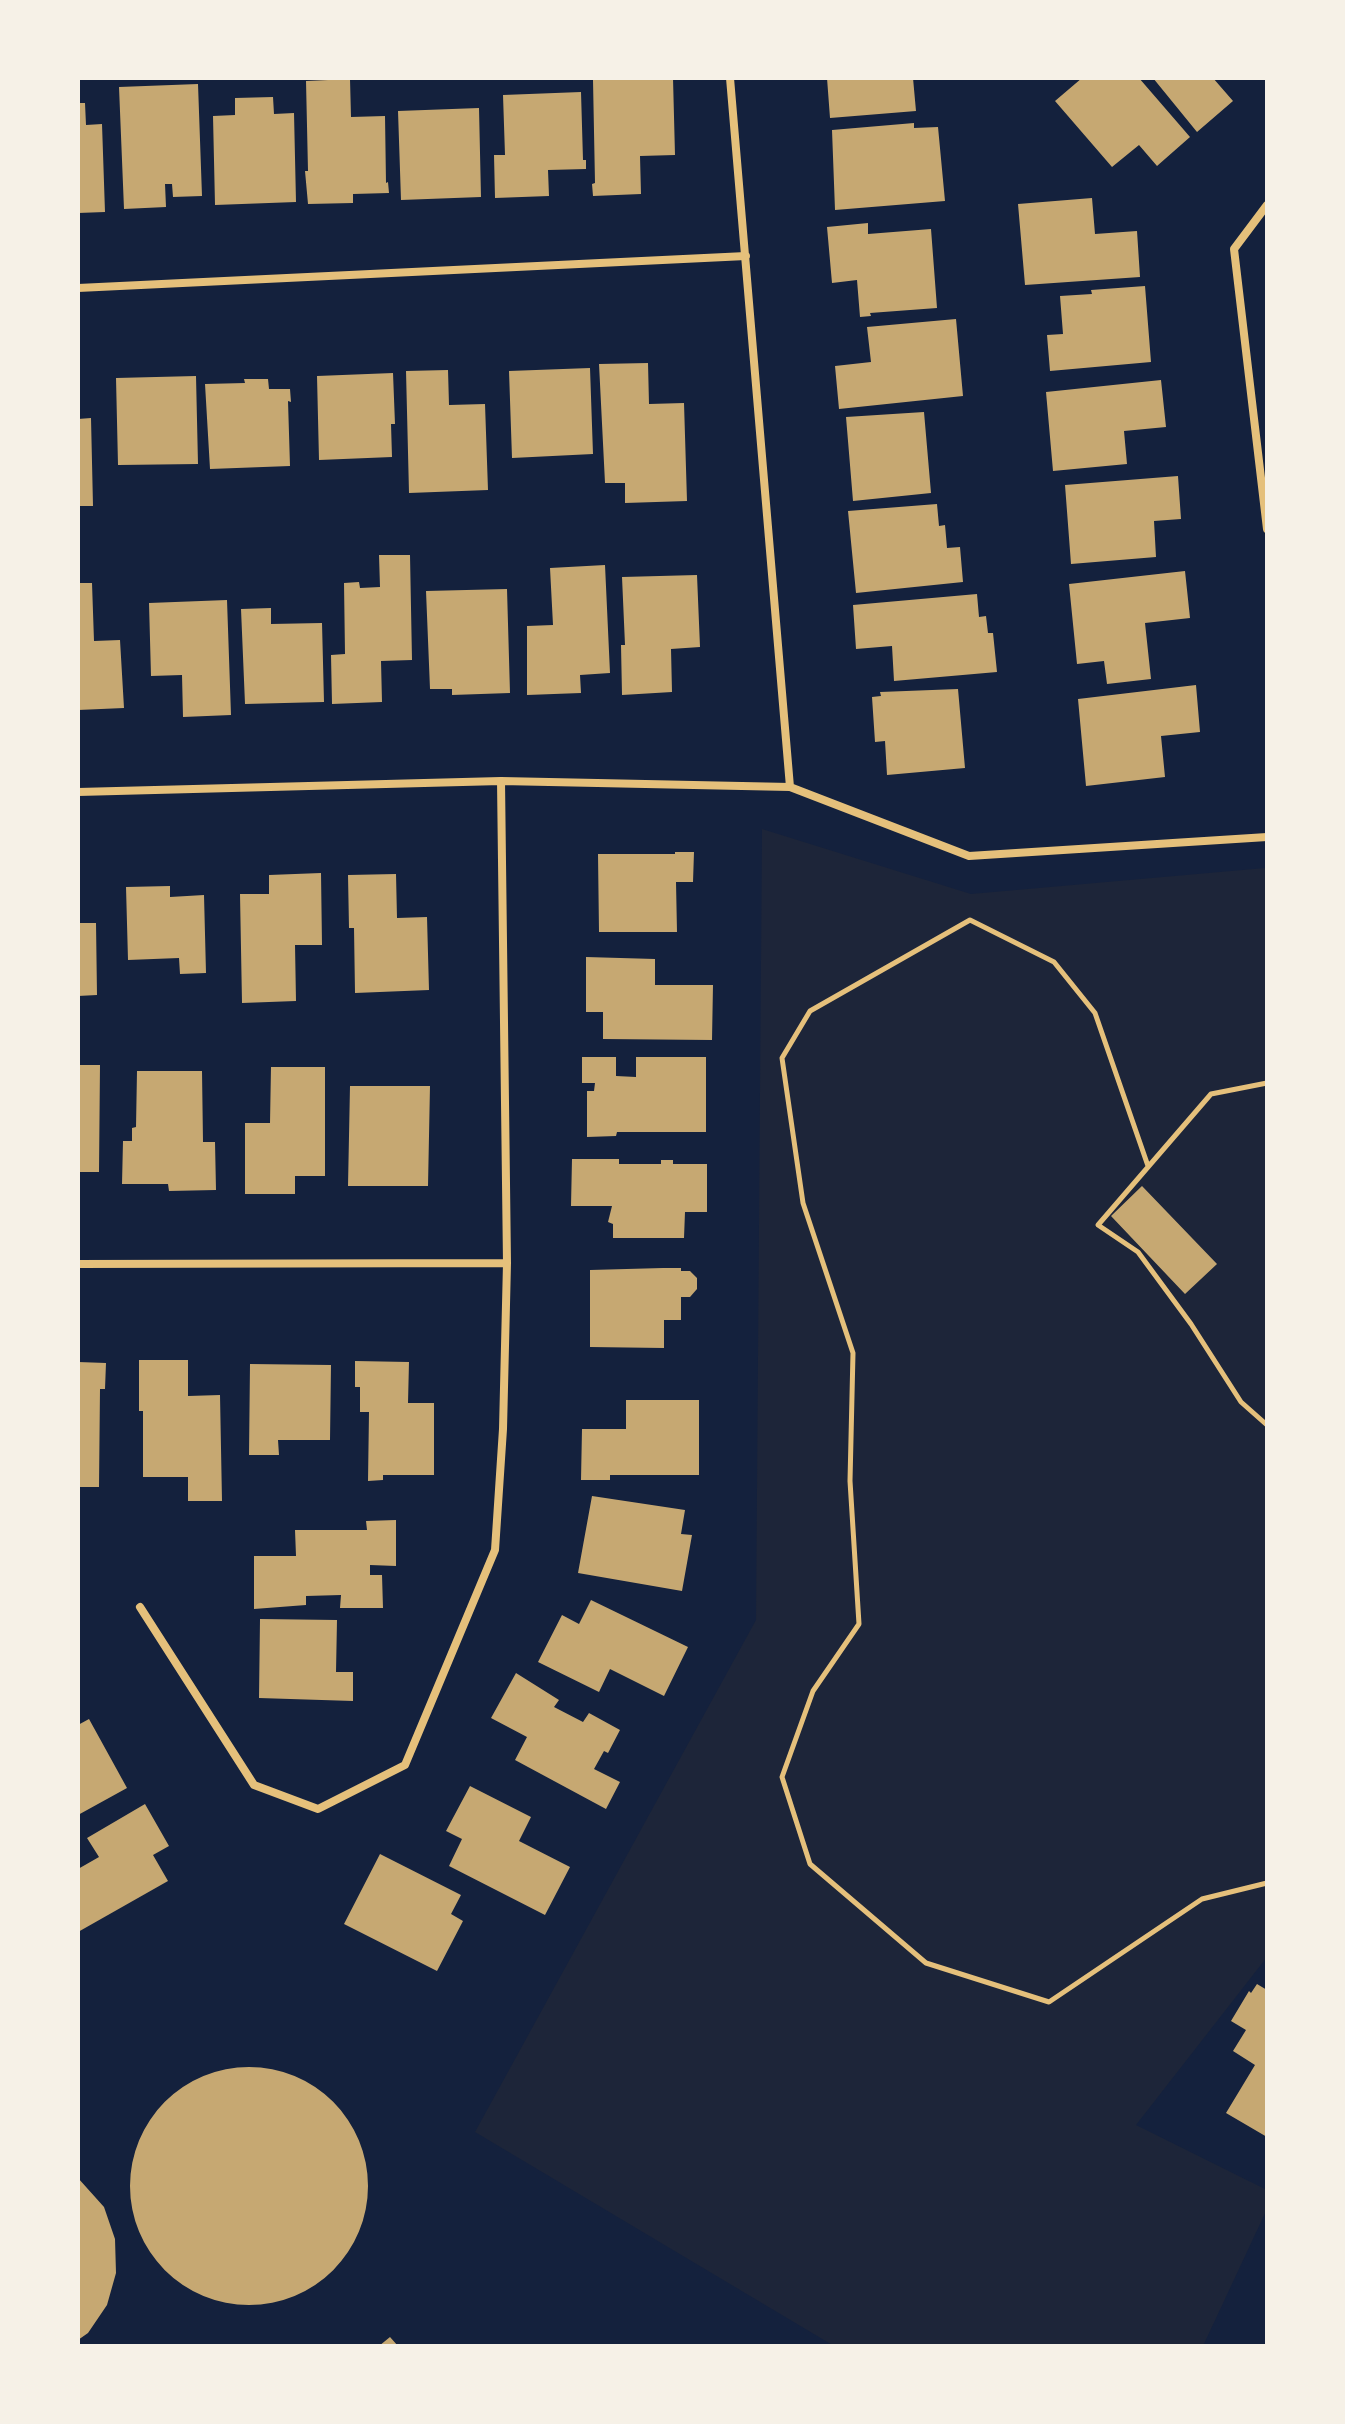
<!DOCTYPE html>
<html>
<head>
<meta charset="utf-8">
<style>
  body { margin:0 }
  #map { position:relative; width:1345px; height:2424px; overflow:hidden; background:#14213d; font-family:"DM Sans",sans-serif }
  canvas { display:block }
  .frame { position:absolute; inset:0; border:80px solid #f6f1e7; pointer-events:none }
</style>
</head>
<body>
<div id="map">
<canvas width="1345" height="2424"></canvas>
<div class="frame"></div>
</div>
<script>
const g = document.querySelector('canvas').getContext('2d');
g.lineJoin = 'round';
function fill(path, color) {
  g.fillStyle = color;
  g.fill(path, 'evenodd');
}
function strokePath(path, color, width, dash) {
  g.strokeStyle = color;
  g.lineWidth = width;
  g.lineCap = dash ? 'butt' : 'round';
  g.setLineDash(dash || []);
  g.stroke(path);
}
fill(new Path2D(`
  M 762,829 L 971,894 L 1265,868 L 1267,873 L 1267,1957 L 1136,2125 L 1267,2190 L 1267,2209 L 1203,2346 L 834,2346 L 475,2132 L 756,1620 Z`), '#1d2539');
fill(new Path2D(`
  M 673,78 L 675,155 L 640,156 L 641,194 L 593,196 L 592,184 L 595,183 L 593,80 Z
  M 827,78 L 913,78 L 916,111 L 830,118 Z
  M 1082,78 L 1139,78 L 1190,137 L 1157,166 L 1139,145 L 1112,167 L 1055,101 Z
  M 1153,78 L 1213,78 L 1233,101 L 1197,132 Z
  M 350,79 L 351,117 L 385,116 L 386,183 L 388,182 L 389,193 L 353,194 L 353,203 L 308,204 L 305,171 L 308,171 L 306,81 Z
  M 198,84 L 202,196 L 173,197 L 172,184 L 165,184 L 166,207 L 124,209 L 119,87 Z
  M 581,92 L 583,160 L 586,160 L 586,169 L 548,170 L 549,196 L 495,198 L 494,155 L 505,155 L 503,95 Z
  M 273,97 L 274,114 L 294,113 L 296,202 L 215,205 L 213,116 L 235,115 L 235,98 Z
  M 78,103 L 85,103 L 86,125 L 102,124 L 105,212 L 78,213 Z
  M 479,108 L 481,197 L 401,200 L 398,111 Z
  M 914,123 L 914,128 L 938,127 L 945,201 L 835,210 L 832,130 Z
  M 1092,198 L 1095,234 L 1137,231 L 1140,277 L 1025,285 L 1018,204 Z
  M 868,223 L 868,234 L 931,229 L 937,308 L 870,313 L 871,316 L 860,317 L 857,280 L 832,283 L 827,227 Z
  M 1145,286 L 1151,362 L 1050,371 L 1047,335 L 1063,334 L 1060,296 L 1092,294 L 1091,290 Z
  M 956,319 L 963,396 L 839,409 L 835,366 L 871,362 L 867,327 Z
  M 648,363 L 649,404 L 684,403 L 687,501 L 625,503 L 625,483 L 605,483 L 599,364 Z
  M 590,368 L 593,454 L 512,458 L 509,371 Z
  M 448,370 L 449,405 L 485,404 L 488,490 L 409,493 L 406,371 Z
  M 393,373 L 395,424 L 391,424 L 392,457 L 319,460 L 317,376 Z
  M 196,376 L 198,464 L 118,465 L 116,378 Z
  M 244,379 L 268,379 L 269,389 L 290,389 L 291,402 L 288,401 L 290,466 L 210,469 L 205,384 L 245,383 Z
  M 1161,380 L 1166,427 L 1124,431 L 1127,464 L 1053,471 L 1046,392 Z
  M 924,412 L 931,493 L 853,501 L 846,417 Z
  M 91,418 L 93,506 L 78,506 L 78,419 Z
  M 1178,476 L 1181,519 L 1154,521 L 1156,557 L 1071,564 L 1065,485 Z
  M 937,504 L 939,526 L 945,525 L 947,548 L 960,547 L 963,582 L 856,593 L 848,511 Z
  M 379,555 L 410,555 L 412,660 L 381,661 L 382,702 L 332,704 L 331,655 L 345,654 L 344,583 L 359,582 L 360,588 L 380,587 Z
  M 605,565 L 610,673 L 580,675 L 581,693 L 527,695 L 527,626 L 553,625 L 550,568 Z
  M 1185,571 L 1190,618 L 1145,623 L 1151,679 L 1107,684 L 1104,661 L 1077,664 L 1069,584 Z
  M 697,575 L 700,647 L 671,649 L 672,692 L 622,695 L 621,645 L 625,645 L 622,577 Z
  M 78,583 L 92,583 L 94,641 L 120,640 L 124,708 L 78,710 Z
  M 507,589 L 510,693 L 452,695 L 452,689 L 430,689 L 426,591 Z
  M 977,594 L 979,617 L 986,616 L 988,633 L 993,633 L 997,672 L 894,681 L 892,646 L 856,649 L 853,605 Z
  M 227,600 L 231,715 L 183,717 L 182,675 L 151,676 L 149,603 Z
  M 271,608 L 271,624 L 322,623 L 324,702 L 245,704 L 241,609 Z
  M 1196,685 L 1200,732 L 1161,736 L 1165,777 L 1086,786 L 1078,699 Z
  M 958,689 L 965,768 L 887,775 L 885,741 L 875,742 L 872,697 L 881,696 L 880,692 Z
  M 675,852 L 694,852 L 693,882 L 676,882 L 677,932 L 599,932 L 598,854 L 675,854 Z
  M 321,873 L 322,945 L 295,945 L 296,1001 L 242,1003 L 240,894 L 269,894 L 269,875 Z
  M 396,874 L 397,918 L 427,917 L 429,990 L 355,993 L 354,928 L 349,928 L 348,875 Z
  M 170,886 L 170,897 L 204,895 L 206,973 L 180,974 L 179,958 L 128,960 L 126,887 Z
  M 78,923 L 96,923 L 97,995 L 78,996 Z
  M 586,957 L 655,959 L 655,985 L 713,985 L 712,1040 L 603,1039 L 603,1012 L 586,1012 Z
  M 582,1057 L 616,1057 L 616,1076 L 636,1077 L 636,1057 L 706,1057 L 706,1132 L 617,1132 L 616,1136 L 587,1137 L 587,1091 L 594,1091 L 595,1083 L 582,1083 Z
  M 78,1065 L 100,1065 L 99,1172 L 78,1172 Z
  M 271,1067 L 325,1067 L 325,1176 L 295,1176 L 295,1194 L 245,1194 L 245,1123 L 270,1123 Z
  M 137,1071 L 202,1071 L 203,1142 L 215,1142 L 216,1190 L 169,1191 L 168,1184 L 122,1184 L 123,1141 L 132,1141 L 132,1128 L 136,1127 Z
  M 350,1086 L 430,1086 L 428,1186 L 348,1186 Z
  M 572,1159 L 619,1159 L 619,1164 L 661,1164 L 661,1160 L 673,1160 L 673,1164 L 707,1164 L 707,1212 L 685,1212 L 684,1238 L 613,1238 L 613,1224 L 608,1222 L 612,1206 L 571,1206 Z
  M 1142,1186 L 1217,1264 L 1185,1294 L 1111,1216 Z
  M 663,1268 L 681,1268 L 681,1271 L 690,1271 L 697,1278 L 697,1289 L 690,1297 L 681,1297 L 681,1320 L 664,1320 L 664,1348 L 590,1347 L 590,1270 Z
  M 139,1360 L 188,1360 L 188,1396 L 220,1395 L 222,1501 L 188,1501 L 188,1477 L 143,1477 L 143,1411 L 139,1411 Z
  M 355,1361 L 409,1362 L 408,1403 L 434,1403 L 434,1475 L 383,1475 L 383,1480 L 368,1481 L 369,1412 L 360,1412 L 360,1387 L 355,1387 Z
  M 78,1362 L 106,1363 L 105,1389 L 100,1389 L 99,1487 L 78,1487 Z
  M 250,1364 L 331,1365 L 330,1440 L 278,1440 L 279,1455 L 249,1455 Z
  M 626,1400 L 699,1400 L 699,1475 L 610,1475 L 610,1480 L 581,1480 L 582,1429 L 626,1429 Z
  M 592,1496 L 685,1510 L 681,1534 L 692,1535 L 682,1591 L 578,1573 Z
  M 396,1520 L 396,1566 L 370,1565 L 370,1575 L 382,1575 L 383,1608 L 340,1608 L 341,1595 L 306,1596 L 306,1605 L 254,1609 L 254,1556 L 296,1556 L 295,1530 L 367,1530 L 366,1521 Z
  M 591,1600 L 688,1647 L 664,1696 L 610,1669 L 599,1692 L 538,1662 L 562,1615 L 579,1624 Z
  M 260,1619 L 337,1620 L 336,1672 L 353,1672 L 353,1701 L 259,1698 Z
  M 516,1673 L 559,1700 L 554,1707 L 583,1722 L 589,1713 L 620,1730 L 608,1753 L 604,1751 L 594,1769 L 620,1782 L 606,1809 L 515,1760 L 527,1737 L 491,1718 Z
  M 89,1719 L 127,1788 L 78,1815 L 78,1725 Z
  M 470,1786 L 531,1817 L 519,1841 L 570,1867 L 545,1915 L 449,1866 L 462,1839 L 446,1831 Z
  M 145,1804 L 169,1846 L 153,1855 L 168,1881 L 78,1932 L 78,1869 L 99,1857 L 87,1838 Z
  M 380,1854 L 461,1895 L 451,1914 L 463,1921 L 437,1971 L 344,1924 Z
  M 1257,1984 L 1267,1990 L 1267,2137 L 1226,2113 L 1255,2065 L 1233,2051 L 1246,2030 L 1231,2021 L 1249,1991 L 1251,1993 Z
  M130 2186a119 119 0 1 1 238 0a119 119 0 1 1-238 0Z
  M 78,2178 L 104,2207 L 115,2239 L 116,2273 L 107,2305 L 88,2333 L 78,2340 Z
  M 390,2337 L 398,2346 L 379,2346 Z`), '#c6a872');
strokePath(new Path2D(`
  M 1267,1083 L 1211,1094 L 1098,1225 L 1138,1252 L 1191,1324 L 1241,1402 L 1267,1425
  M 1148,1166 L 1095,1013 L 1054,962 L 970,920 L 810,1011 L 782,1058 L 803,1203 L 853,1353 L 850,1481 L 859,1624 L 813,1691 L 782,1777 L 810,1864 L 926,1963 L 1049,2002 L 1202,1899 L 1267,1883`), '#e5c07b', 5);
strokePath(new Path2D(`
  M 730,78 L 790,787
  M 1267,205 L 1234,249 L 1267,529
  M 78,288 L 746,256
  M 78,792 L 501,781 L 790,787 L 969,856 L 1267,837
  M 78,1264 L 507,1263
  M 140,1607 L 254,1785 L 318,1809 L 405,1765 L 495,1550 L 503,1429 L 507,1263 L 501,781`), '#e5c07b', 8);
</script>
</body>
</html>
